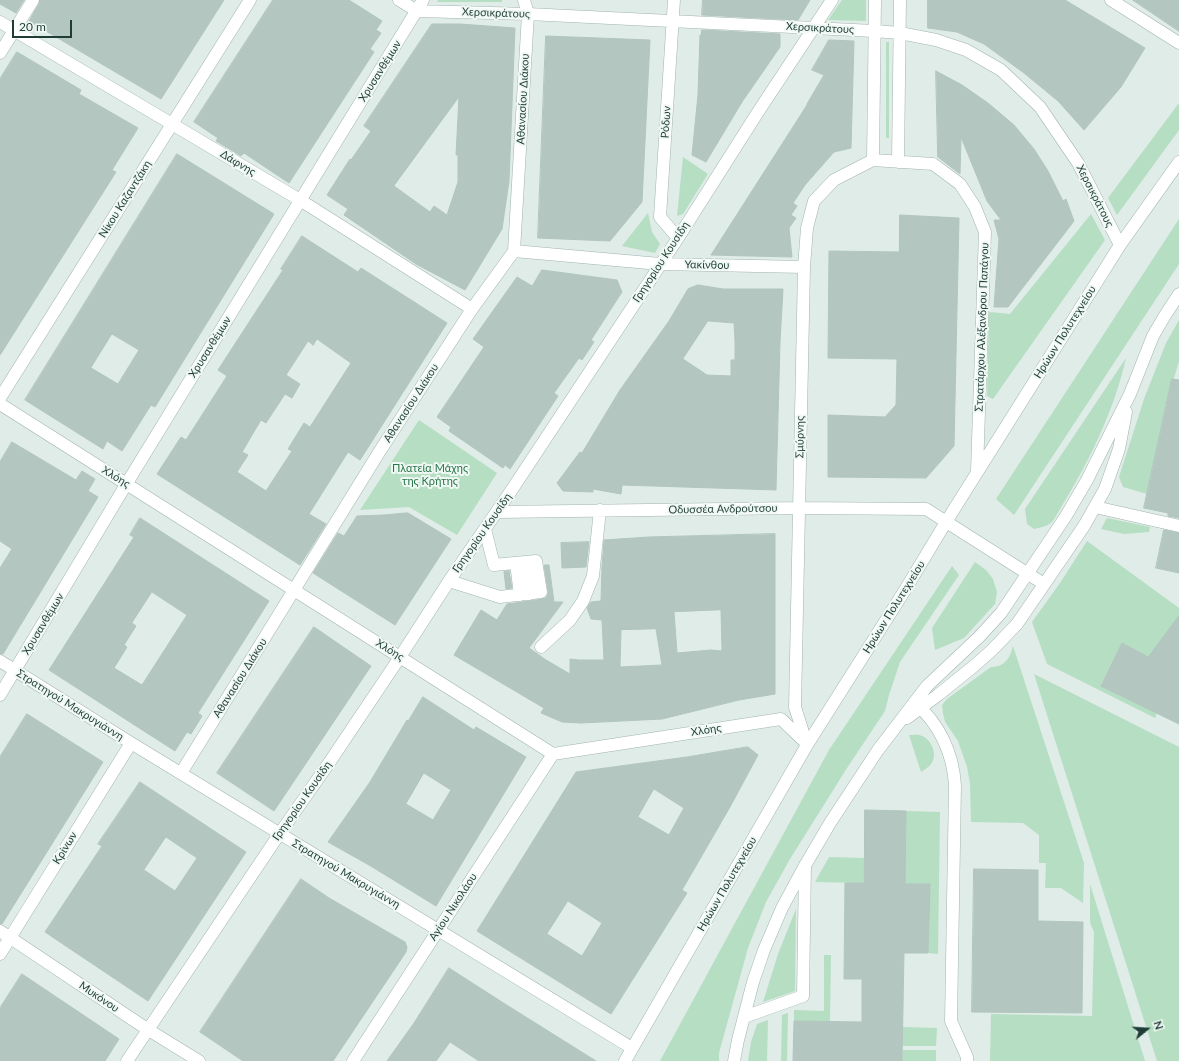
<!DOCTYPE html>
<html>
<head>
<meta charset="utf-8">
<style>
  body { margin:0 }
  #map { position:relative; width:1179px; height:1061px; overflow:hidden; background:#dfece7; font-family:Lato,sans-serif }
  canvas { display:block }
  .north { position:absolute; left:1127px; top:1009px; width:40px; height:40px; -webkit-text-stroke:3px #f0f8f4; paint-order:stroke; rotate:72deg; font-size:11px; font-weight:700; line-height:16px; text-align:center; color:#1f3d36 }
  .north::after { content:''; display:block; margin:auto; width:14px; height:18px; background:#1f3d36; clip-path:polygon(50% 0,100% 100%,50% 72%,0 100%) }
  .scale { position:absolute; left:12px; top:20px; width:60px; height:18px; box-sizing:border-box; border:2px solid #1f3d36; border-top:0; padding-left:5px; font-size:12px; line-height:14px; white-space:nowrap; color:#1f3d36; -webkit-text-stroke:3px #f0f8f4; paint-order:stroke }
</style>
</head>
<body>
<div id="map">
<canvas width="1179" height="1061"></canvas>
<div class="north">N</div>
<div class="scale">20 m</div>
</div>
<script>
const g = document.querySelector('canvas').getContext('2d');
g.lineJoin = 'round';
function fill(path, color) {
  g.fillStyle = color;
  g.fill(path, 'evenodd');
}
function strokePath(path, color, width, dash) {
  g.strokeStyle = color;
  g.lineWidth = width;
  g.lineCap = dash ? 'butt' : 'round';
  g.setLineDash(dash || []);
  g.stroke(path);
}
function label(font, color, halo, rows, align = 'center') {
  g.font = font + ' Lato,sans-serif';
  g.lineWidth = 4;
  g.setLineDash([]);
  g.textBaseline = 'middle';
  g.strokeStyle = halo;
  g.fillStyle = color;
  for (const [text, x, y, turn = 0] of rows) {
    g.save();
    g.translate(x, y);
    g.rotate((+turn || 0) * Math.PI / 180);
    g.textAlign = isNaN(turn) ? turn : align;
    if (halo) g.strokeText(text, 0, 0);
    g.fillText(text, 0, 0);
    g.restore();
  }
}
fill(new Path2D(`
  M 438,0 L 502,0 L 502,2 L 437,2 Z
  M 842,0 L 866,0 L 866,21 L 828,20 Z
  M 886,42 L 889,42 L 889,138 L 886,138 Z
  M 1179,103 L 1179,130 L 1117,215 L 1108,198 Z
  M 683,157 L 708,174 L 683,214 L 677,216 Z
  M 648,213 L 652,232 L 660,244 L 655,253 L 622,246 Z
  M 1091,214 L 1105,240 L 993,399 L 987,396 L 989,312 L 1010,314 Z
  M 1179,219 L 1179,264 L 1014,515 L 996,499 Z
  M 1179,320 L 1179,361 L 1166,405 L 1147,494 L 1123,487 L 1119,477 L 1144,399 L 1166,343 Z
  M 1126,358 C 1115,407 1092,456 1066,499 C 1062,505 1055,519 1051,523 C 1047,526 1039,528 1034,529 L 1027,524 L 1025,509 Z
  M 419,420 L 497,473 L 457,535 L 409,507 L 360,510 Z
  M 1107,518 L 1150,527 L 1149,532 L 1124,534 L 1101,529 Z
  M 1087,541 L 1179,608 L 1179,616 L 1161,664 L 1122,643 L 1101,685 L 1157,713 L 1155,718 L 1047,664 L 1032,622 L 1060,583 Z
  M 975,562 L 986,570 L 993,579 L 997,592 L 995,604 L 964,638 L 935,650 L 932,628 Z
  M 952,566 L 959,575 L 900,662 L 889,695 L 885,711 L 847,768 L 790,859 L 766,902 L 748,948 L 719,1053 L 719,1061 L 660,1061 L 829,750 Z
  M 1013,646 L 1084,863 L 1083,903 L 1061,888 L 1045,888 L 1046,863 L 1039,863 L 1039,835 L 1023,823 L 971,822 L 970,784 L 967,767 L 958,741 L 945,722 L 943,713 L 942,705 L 947,699 L 991,667 C 1005,667 1010,658 1013,646 Z
  M 1034,674 L 1179,747 L 1179,1061 L 1157,1061 Z
  M 909,735 C 914,735 918,734 922,736 C 932,740 938,755 931,764 C 929,767 924,770 921,772 Z
  M 906,811 L 940,812 L 938,954 L 928,953 L 929,884 L 905,884 Z
  M 829,857 L 864,858 L 864,883 L 815,882 Z
  M 1090,884 L 1145,1061 L 990,1061 L 991,1014 L 1092,1016 L 1094,932 L 1090,923 Z
  M 796,909 L 795,991 L 763,1002 L 778,954 Z
  M 824,955 L 831,955 L 830,1021 L 794,1021 L 794,1010 L 824,1011 Z
  M 788,1013 L 787,1061 L 781,1061 L 782,1015 Z
  M 768,1020 L 767,1061 L 748,1061 L 751,1042 L 757,1024 Z
  M 903,1027 L 937,1028 L 936,1046 L 903,1046 Z
  M 903,1050 L 936,1050 L 936,1061 L 902,1061 Z`), '#b6dec3');
const building = new Path2D(`
  M 0,0 L 24,0 L 16,13 L 0,4 Z
  M 40,0 L 224,0 L 161,99 L 29,21 L 39,4 Z
  M 273,0 L 349,0 L 382,21 L 376,30 L 381,33 L 370,49 L 374,52 L 289,183 L 244,153 L 241,156 L 216,141 L 218,138 L 194,122 Z
  M 703,0 L 810,0 L 798,20 L 702,15 Z
  M 928,0 L 1065,0 L 1145,48 L 1121,87 L 1084,130 L 1058,101 L 1024,73 L 984,44 L 957,32 L 928,28 Z
  M 1133,0 L 1179,0 L 1179,31 Z
  M 432,24 L 460,24 L 515,28 L 509,181 L 502,229 L 465,290 L 416,264 L 344,215 L 348,209 L 327,195 L 350,159 L 351,160 L 371,131 L 364,126 ZM 459,97 L 456,155 L 458,155 L 458,182 L 447,215 L 434,206 L 430,212 L 394,186 Z
  M 702,30 L 780,34 L 780,47 L 742,102 L 706,162 L 692,155 L 698,95 L 700,35 L 701,35 Z
  M 546,36 L 650,40 L 642,202 L 610,241 L 538,238 Z
  M 829,40 L 854,41 L 851,148 L 834,152 L 805,185 L 793,203 L 797,206 L 791,215 L 796,218 L 789,228 L 792,257 L 711,255 L 807,105 L 807,104 L 824,75 L 812,70 Z
  M 17,52 L 81,90 L 79,94 L 138,128 L 112,170 L 116,172 L 0,355 L 0,79 Z
  M 936,71 L 962,85 L 988,103 L 1014,125 L 1034,149 L 1048,171 L 1063,201 L 1066,199 L 1074,221 L 1008,307 L 994,307 L 999,239 L 994,220 L 1001,220 L 987,201 L 961,137 L 960,174 L 938,157 Z
  M 177,154 L 274,214 L 155,407 L 151,405 L 122,451 L 107,441 L 103,449 L 25,400 ZM 112,334 L 139,350 L 118,384 L 91,368 Z
  M 900,215 L 959,218 L 954,446 L 926,478 L 828,477 L 828,415 L 885,417 L 896,405 L 897,359 L 828,358 L 829,251 L 899,252 Z
  M 302,236 L 358,272 L 361,268 L 447,323 L 360,460 L 348,452 L 309,514 L 326,524 L 300,565 L 157,474 L 181,437 L 186,440 L 227,376 L 218,370 L 283,270 L 281,269 ZM 317,339 L 351,363 L 310,427 L 304,423 L 288,449 L 292,451 L 266,491 L 237,472 L 248,455 L 242,452 L 261,420 L 266,423 L 285,394 L 292,398 L 300,384 L 286,375 L 308,341 L 313,345 Z
  M 542,270 L 617,280 L 622,292 L 591,340 L 594,342 L 582,360 L 579,358 L 554,393 L 558,396 L 510,469 L 505,465 L 503,468 L 449,431 L 451,427 L 437,417 L 484,347 L 473,339 L 517,277 L 532,286 Z
  M 698,285 L 723,289 L 783,289 L 780,342 L 776,490 L 622,485 L 621,494 L 593,489 L 593,492 L 563,491 L 557,483 L 580,452 L 582,453 L 620,390 L 669,321 L 688,289 ZM 708,321 L 734,323 L 735,341 L 735,360 L 731,360 L 731,376 L 707,375 L 683,359 Z
  M 1172,379 L 1179,380 L 1179,518 L 1168,516 L 1168,513 L 1144,508 Z
  M 12,442 L 76,480 L 82,471 L 95,479 L 88,491 L 98,497 L 3,654 L 0,654 L 0,568 L 12,549 L 0,541 L 0,462 Z
  M 408,513 L 451,539 L 395,625 L 313,573 L 338,533 L 344,536 L 357,516 L 384,515 Z
  M 140,518 L 269,601 L 198,713 L 202,716 L 191,734 L 187,732 L 175,751 L 49,670 L 134,537 L 130,535 ZM 152,592 L 187,615 L 142,685 L 114,668 L 127,647 L 124,645 L 136,626 L 132,623 Z
  M 1164,530 L 1179,533 L 1179,573 L 1156,568 Z
  M 775,534 L 775,694 L 739,700 L 662,719 L 581,723 L 562,722 L 541,713 L 544,708 L 454,655 L 481,610 L 497,620 L 507,604 L 530,601 L 542,599 L 546,598 L 548,594 L 548,591 L 544,565 L 549,565 L 554,602 L 563,602 L 529,648 L 546,660 L 570,674 L 570,659 L 579,660 L 604,660 L 602,620 L 591,619 L 587,608 L 591,602 L 601,601 L 602,567 L 604,540 L 649,537 ZM 721,610 L 722,651 L 711,650 L 677,653 L 674,612 ZM 656,629 L 662,665 L 620,667 L 621,630 Z
  M 589,542 L 586,567 L 562,568 L 561,543 Z
  M 509,571 L 512,588 L 506,589 L 504,572 Z
  M 1179,616 L 1179,724 L 1101,686 L 1122,643 L 1148,657 Z
  M 314,627 L 371,666 L 274,811 L 217,773 Z
  M 423,697 L 474,730 L 476,727 L 526,757 L 436,906 L 369,865 L 328,842 L 370,782 L 407,720 L 408,721 ZM 424,773 L 451,790 L 433,820 L 406,804 Z
  M 27,714 L 103,762 L 2,924 L 0,924 L 0,757 Z
  M 748,747 L 758,755 L 730,807 L 682,890 L 687,893 L 611,1014 L 477,931 L 576,772 L 687,757 ZM 654,789 L 684,808 L 669,835 L 638,817 ZM 568,901 L 602,923 L 582,956 L 547,934 Z
  M 140,782 L 246,852 L 148,1001 L 45,932 L 102,846 L 98,844 ZM 166,837 L 197,858 L 175,891 L 144,870 Z
  M 865,810 L 906,811 L 905,884 L 930,884 L 928,953 L 904,953 L 902,1061 L 793,1061 L 794,1021 L 862,1022 L 862,979 L 844,979 L 845,883 L 864,883 Z
  M 974,869 L 1038,870 L 1038,921 L 1083,922 L 1082,1013 L 972,1012 Z
  M 301,879 L 329,898 L 405,942 L 407,947 L 406,952 L 333,1061 L 243,1061 L 200,1032 Z
  M 449,968 L 505,1004 L 596,1061 L 479,1061 L 450,1042 L 436,1061 L 387,1061 L 414,1023 Z
  M 22,974 L 119,1039 L 105,1061 L 0,1061 L 0,1008 Z`);
fill(building, '#b4c6c0');
strokePath(building, '#b1c5be', 1);
const minor = new Path2D(`
  M 399,0 L 417,11 L 528,14 L 874,31 L 900,33 L 936,40 L 966,50 L 1001,70 L 1040,107 L 1078,163 L 1120,245
  M 674,0 L 660,217 L 678,238
  M 1111,0 L 1179,43
  M 0,22 L 300,200 L 472,309
  M 0,53 L 33,0
  M 873,160 L 875,0
  M 898,162 L 900,0
  M 514,251 L 660,264 L 804,267
  M 0,398 L 250,0
  M 0,404 L 553,754 L 781,719 L 805,742
  M 1095,507 L 1179,526
  M 497,512 L 799,508 L 926,509 L 1044,584
  M 525,562 L 529,594
  M 516,563 L 520,595
  M 449,581 L 500,597 L 541,592 L 536,561 L 494,565 L 485,529
  M 541,647 L 570,620 L 583,601 L 593,576 L 600,510
  M 0,661 L 131,743 L 632,1048
  M 0,695 L 127,483 L 423,0
  M 915,703 C 939,723 953,753 955,785 L 951,1021 L 967,1057 L 967,1061
  M 907,718 L 938,695 L 974,666 L 992,650 L 1017,624 L 1084,526 L 1105,489 L 1119,449 L 1126,412
  M 807,745 L 795,707 L 804,267 L 807,228 L 814,201 L 834,180 L 873,160 L 933,164 L 960,184 L 975,207 L 985,232 L 977,471
  M 181,773 L 378,454 L 472,309 L 514,251 L 528,14 L 524,0
  M 0,931 L 147,1029 L 199,1061
  M 0,954 L 131,743
  M 744,1017 L 803,996 L 805,865
  M 127,1061 L 280,833 L 329,763 L 400,657 L 449,581 L 511,491 L 678,238 L 758,112 L 832,0
  M 353,1061 L 553,754
  M 625,1061 L 807,745 L 905,590 L 946,522 L 1120,245 L 1179,162
  M 734,1061 L 738,1040 L 753,982 L 764,950 L 782,908 L 803,869 L 830,823 L 878,750 L 927,686 L 979,637 L 1001,613 L 1066,516 L 1087,480 L 1130,394 L 1153,336 L 1164,317 L 1179,294`);
strokePath(minor, '#a2b4ae', 13);
strokePath(minor, '#fff', 12);
label('11px', '#1f3d36', '#f0f8f4', [
  ["Χερσικράτους",496,13,2],
  ["Χερσικράτους",820,28,3],
  ["Χρυσανθέμων",380,71,-58],
  ["Αθανασίου Διάκου",523,99,-87],
  ["Ρόδων",666,122,-86],
  ["Δάφνης",238,163,31],
  ["Χερσικράτους",1095,196,63],
  ["Νίκου Καζαντζάκη",125,199,-58],
  ["Γρηγορίου Κουσίδη",661,262,-57],
  ["Υακίνθου",707,265,1],
  ["Στρατάρχου Αλέξανδρου Παπάγου",982,327,-88],
  ["Ηρώων Πολυτεχνείου",1065,332,-58],
  ["Χρυσανθέμων",210,347,-58],
  ["Αθανασίου Διάκου",411,403,-57],
  ["Σμύρνης",800,437,-89],
  ["Χλόης",116,477,32],
  ["Οδυσσέα Ανδρούτσου",723,509,-1],
  ["Γρηγορίου Κουσίδη",482,533,-55],
  ["Ηρώων Πολυτεχνείου",894,607,-58],
  ["Χρυσανθέμων",43,624,-59],
  ["Χλόης",390,650,32],
  ["Αθανασίου Διάκου",240,678,-58],
  ["Στρατηγού Μακρυγιάννη",70,705,32],
  ["Χλόης",706,730,-9],
  ["Γρηγορίου Κουσίδη",302,801,-55],
  ["Κρίνων",65,848,-58],
  ["Στρατηγού Μακρυγιάννη",346,874,31],
  ["Ηρώων Πολυτεχνείου",727,884,-60],
  ["Αγίου Νικολάου",453,907,-57],
  ["Μυκόνου",99,997,34]
]);
label('11px', '#267649', '#f0f8f4', [
  ["Πλατεία Μάχης",430,468],
  ["της Κρήτης",430,481]
]);
</script>
</body>
</html>
